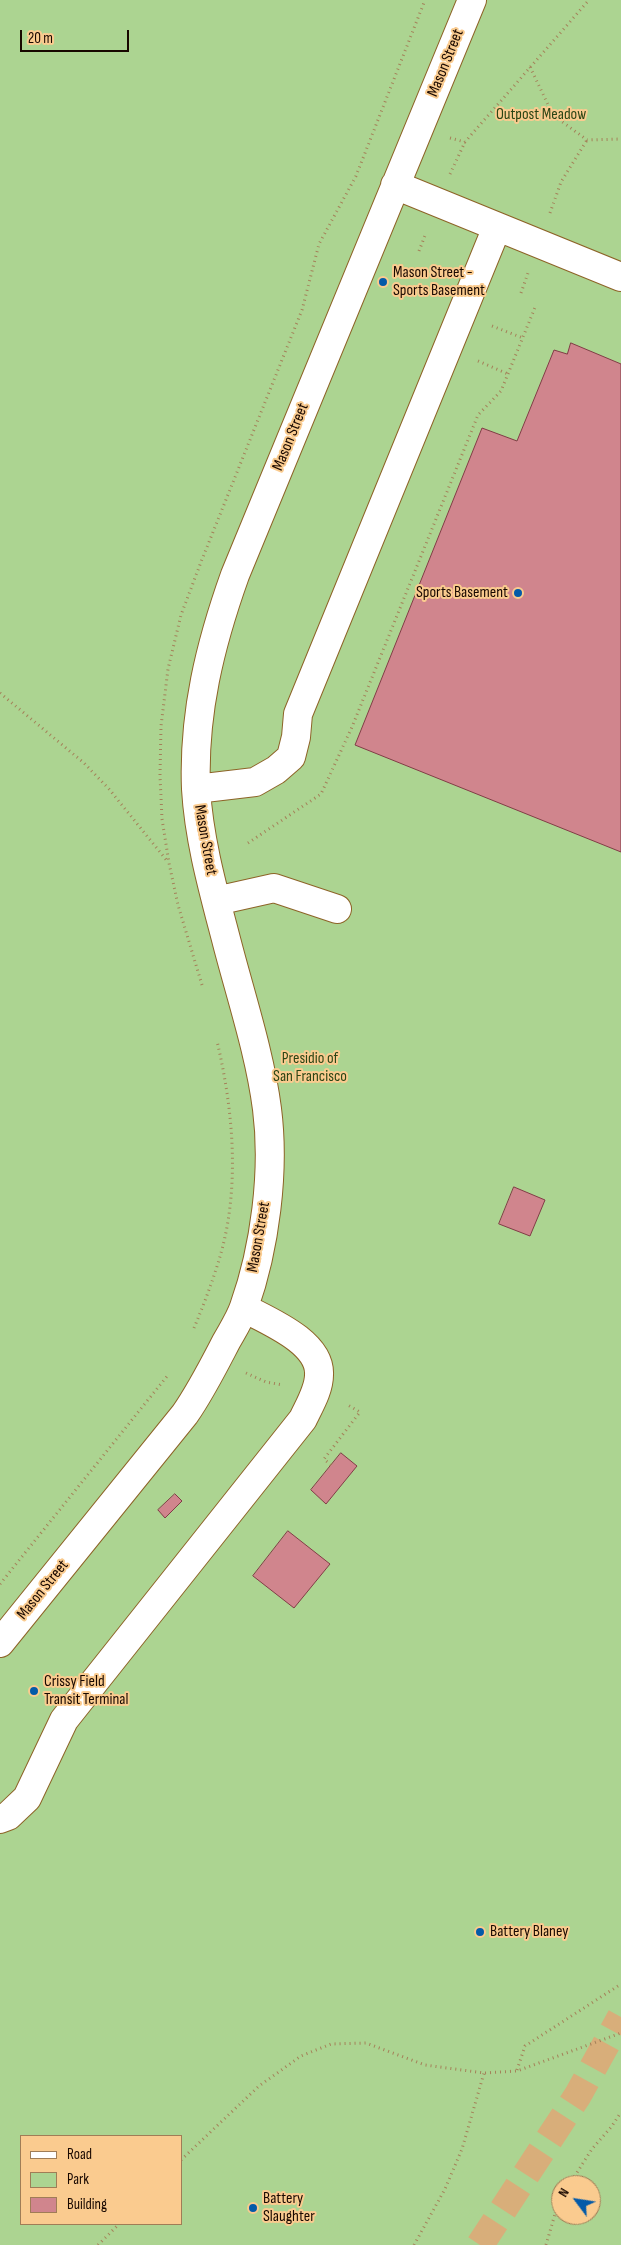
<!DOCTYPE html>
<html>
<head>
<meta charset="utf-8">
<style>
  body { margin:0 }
  #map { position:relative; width:621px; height:2245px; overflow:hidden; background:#facb8f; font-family:"Sofia Sans Condensed",sans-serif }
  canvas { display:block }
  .legend { position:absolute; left:20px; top:2135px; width:162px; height:90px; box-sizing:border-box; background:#facb8f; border:1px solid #a07d56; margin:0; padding:6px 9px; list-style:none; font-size:15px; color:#180800 }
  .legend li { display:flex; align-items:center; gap:10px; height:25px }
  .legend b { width:25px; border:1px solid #a07d56 }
  .north { position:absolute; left:551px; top:2175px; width:50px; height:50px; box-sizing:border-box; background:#facb8f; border:1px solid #a07d56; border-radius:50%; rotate:301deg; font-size:14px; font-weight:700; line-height:20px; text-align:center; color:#180800 }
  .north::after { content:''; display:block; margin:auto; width:18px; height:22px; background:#045aa8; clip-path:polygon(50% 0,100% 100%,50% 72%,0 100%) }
  .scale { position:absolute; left:20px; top:30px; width:109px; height:22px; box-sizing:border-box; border:2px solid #180800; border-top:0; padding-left:6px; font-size:15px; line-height:18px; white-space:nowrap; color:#180800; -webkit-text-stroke:4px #facb8f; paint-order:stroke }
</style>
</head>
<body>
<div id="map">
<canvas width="621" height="2245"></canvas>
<ul class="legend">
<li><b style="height:6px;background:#fff"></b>Road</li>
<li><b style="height:14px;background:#acd491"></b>Park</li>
<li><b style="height:14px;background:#d0858d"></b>Building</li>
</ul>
<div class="north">N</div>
<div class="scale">20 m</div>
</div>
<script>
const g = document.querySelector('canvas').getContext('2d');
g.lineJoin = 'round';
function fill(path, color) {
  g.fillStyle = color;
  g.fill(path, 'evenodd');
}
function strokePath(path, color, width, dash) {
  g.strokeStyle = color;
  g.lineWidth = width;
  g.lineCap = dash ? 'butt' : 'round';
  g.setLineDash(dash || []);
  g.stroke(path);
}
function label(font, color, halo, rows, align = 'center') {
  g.font = font + ' "Sofia Sans Condensed",sans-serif';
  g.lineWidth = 4;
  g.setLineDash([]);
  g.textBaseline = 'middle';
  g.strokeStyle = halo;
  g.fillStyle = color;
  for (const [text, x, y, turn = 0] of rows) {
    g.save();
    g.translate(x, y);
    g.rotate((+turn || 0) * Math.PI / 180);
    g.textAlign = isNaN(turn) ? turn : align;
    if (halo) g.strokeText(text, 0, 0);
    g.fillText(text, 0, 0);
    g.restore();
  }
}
fill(new Path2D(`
  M 0,0 L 621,0 L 621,2245 L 0,2245 ZM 21,2136 L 181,2136 L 181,2224 L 21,2224 ZM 561,2185 L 591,2185 L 591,2215 L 561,2215 Z`), '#acd491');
const building = new Path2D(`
  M 571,343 L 621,364 L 621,852 L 355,745 L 482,428 L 517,441 L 554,350 L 567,354 Z
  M 514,1187 L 545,1200 L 530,1236 L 499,1224 Z
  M 341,1453 L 357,1466 L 326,1504 L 311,1490 Z
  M 175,1494 L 182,1501 L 165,1518 L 158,1510 Z
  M 288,1531 L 330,1564 L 294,1608 L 253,1576 Z`);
fill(building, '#d0858d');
strokePath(building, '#813d46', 1);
strokePath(new Path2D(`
  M 480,2245 L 578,2095 L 621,2017`), '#d8ae7a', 28, [28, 14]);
const minor = new Path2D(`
  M 395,185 L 621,277
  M 196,789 L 255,782 L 276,770 L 291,757 L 296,737 L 298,714 L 497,227
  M 216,901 L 274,888 L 337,909
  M 0,1643 L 185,1414 C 201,1391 213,1367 226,1342 C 232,1331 240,1319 244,1307 C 265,1248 275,1171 267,1109 C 260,1054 241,997 227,943 C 214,893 199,841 196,789 C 193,714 210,645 235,575 L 472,0
  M 0,1819 L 8,1816 L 27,1798 L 64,1720 L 303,1419 C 309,1406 319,1390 319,1375 C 321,1342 268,1321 244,1308`);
strokePath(minor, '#8d6327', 30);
strokePath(new Path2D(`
  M 530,67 L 553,115 L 587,140 L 621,139
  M 450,138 L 465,142 L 589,0
  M 450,174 L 465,142
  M 550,213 L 561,182 L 587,140
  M 419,251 L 426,233
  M 521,293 L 528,273
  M 492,326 L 523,338
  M 478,361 L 508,374
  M 0,693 L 84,763 L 109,789 L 168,862
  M 248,843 L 321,794 L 352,727 L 478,415 L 501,391 L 536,305
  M 202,985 L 178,905 L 169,863 L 162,819 L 160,776 L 161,726 L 168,669 L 181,615 L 201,562 L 302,310 L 319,244 L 356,176 L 425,0
  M 194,1328 C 204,1304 214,1278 221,1253 C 240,1185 233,1109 217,1041
  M 246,1373 L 266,1382 L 283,1385
  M 331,1465 L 324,1459 L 360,1412 L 346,1404
  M 0,1584 L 168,1375
  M 517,2070 L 525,2046 L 621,1984
  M 181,2160 L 259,2086 L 301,2056 L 331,2044 L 366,2043 L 425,2065 L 484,2073 L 517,2071 L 621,2033
  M 569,2185 L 592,2149 L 612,2126 L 621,2112
  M 98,2245 L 119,2224
  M 414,2245 L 445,2189 L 462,2149 L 484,2073
  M 546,2245 L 555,2214 L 561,2200`), '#a48159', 3, [1, 4]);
strokePath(minor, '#fff', 28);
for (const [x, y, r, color] of [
  [383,282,5,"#045aa8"],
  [518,593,5,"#045aa8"],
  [34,1691,5,"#045aa8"],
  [480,1932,5,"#045aa8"],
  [253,2208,5,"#045aa8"]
]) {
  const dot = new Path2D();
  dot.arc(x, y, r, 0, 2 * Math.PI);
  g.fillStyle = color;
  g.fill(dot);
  strokePath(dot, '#facb8f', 2);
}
label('16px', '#180800', '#facb8f', [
  ["Mason Street",446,63,-68],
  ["Mason Street",291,437,-68],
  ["Mason Street",205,840,80],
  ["Mason Street",259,1237,-80],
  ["Mason Street",43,1590,-51]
]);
label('16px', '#2b4515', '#facb8f', [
  ["Outpost Meadow",541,115],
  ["Presidio of",310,1059],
  ["San Francisco",310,1077]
]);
label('16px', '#180800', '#facb8f', [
  ["Mason Street -",393,273],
  ["Sports Basement",393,291],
  ["Sports Basement",508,593,"right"],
  ["Crissy Field",44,1682],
  ["Transit Terminal",44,1700],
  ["Battery Blaney",490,1932],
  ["Battery",263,2199],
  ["Slaughter",263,2217]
], 'left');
</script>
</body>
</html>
